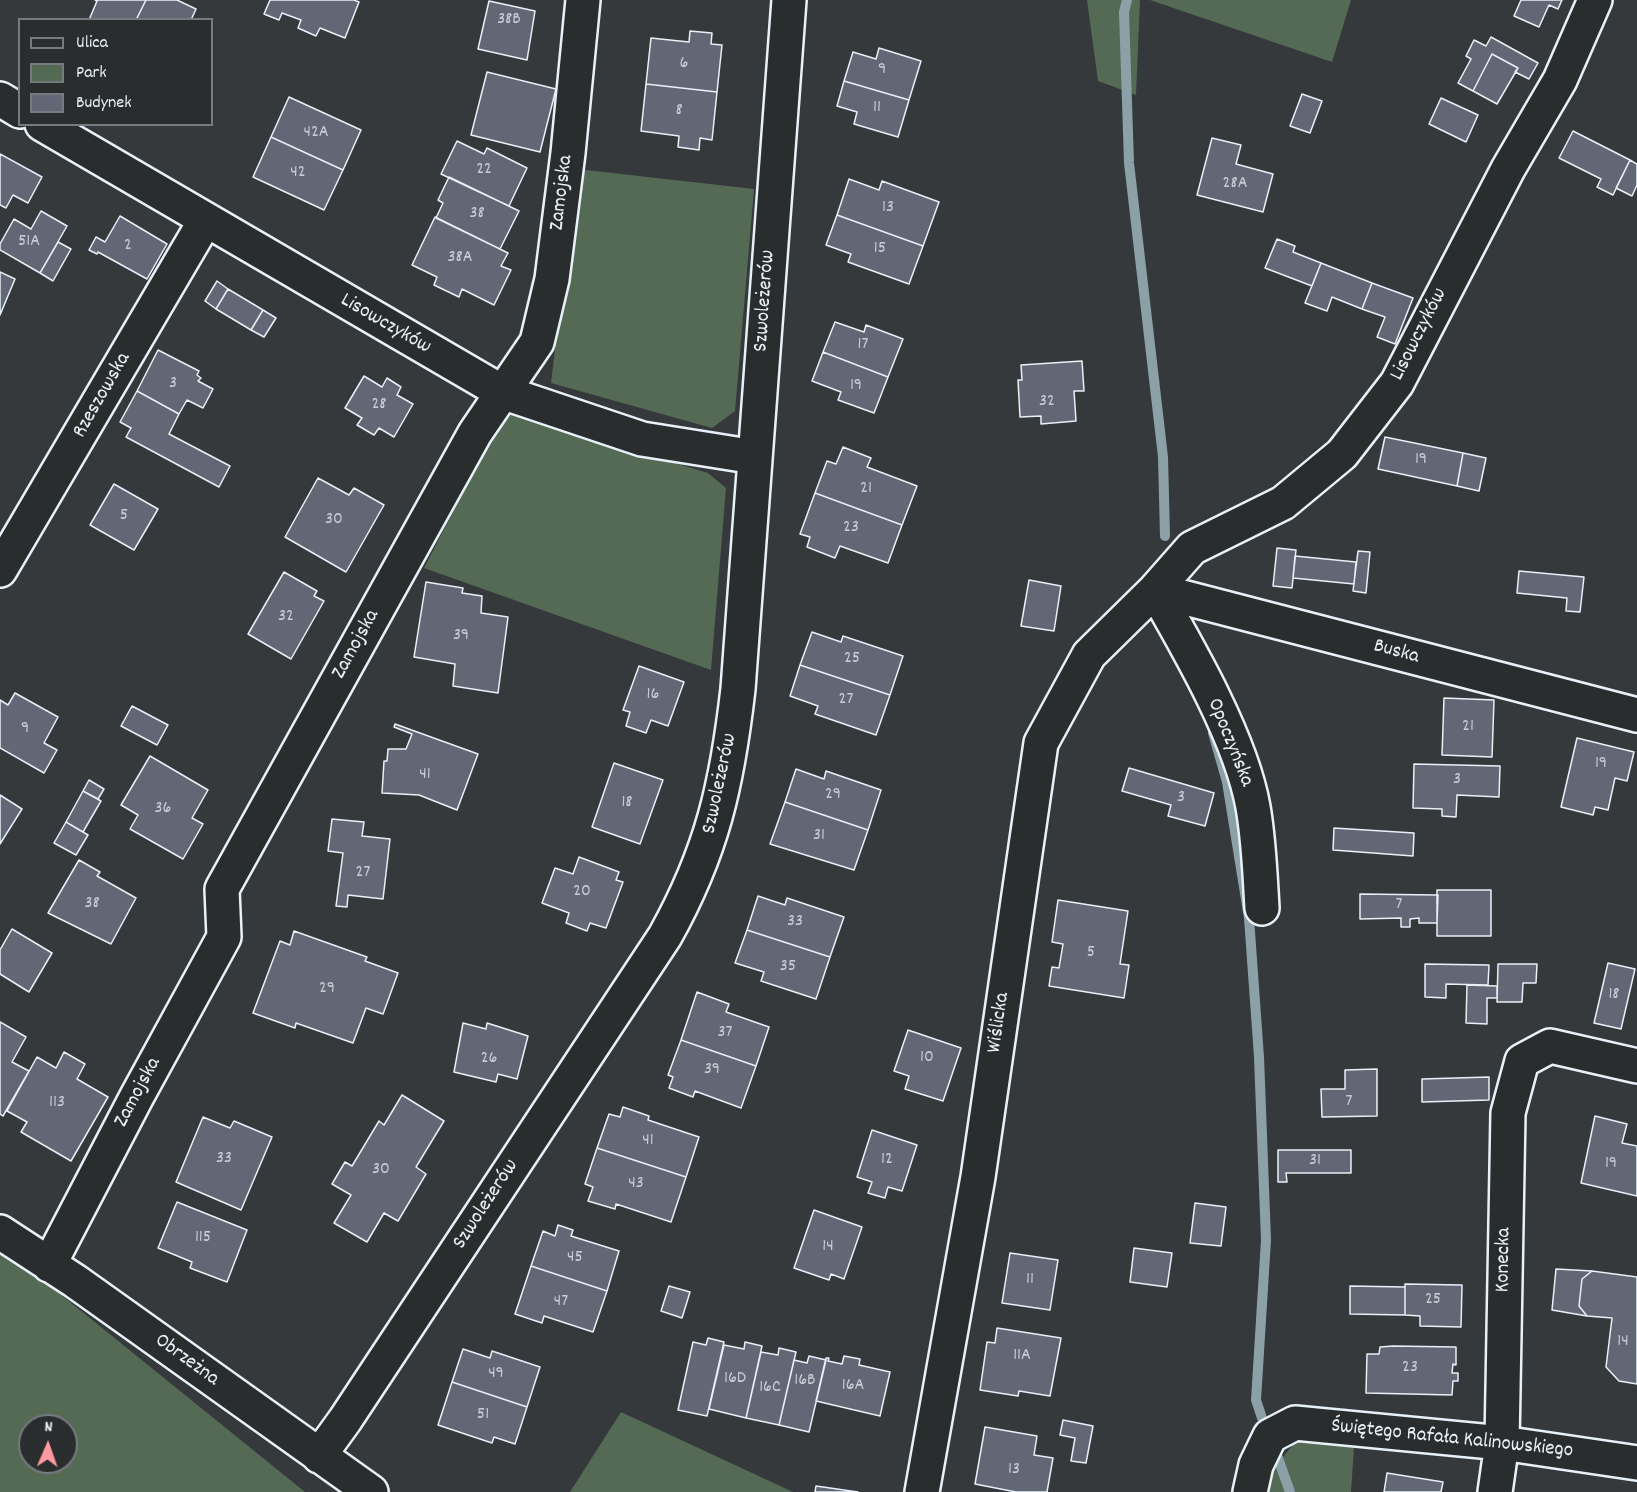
<!DOCTYPE html>
<html>
<head>
<meta charset="utf-8">
<style>
  body { margin:0 }
  #map { position:relative; width:1637px; height:1492px; overflow:hidden; background:#35393c; font-family:Dekko,sans-serif }
  canvas { display:block }
  .legend { position:absolute; left:18px; top:18px; width:195px; height:108px; box-sizing:border-box; background:#2a2d2e; border:2px solid #767b7f; margin:0; padding:8px 10px; list-style:none; font-size:18px; color:#e8f1f8 }
  .legend li { display:flex; align-items:center; gap:12px; height:30px }
  .legend b { width:30px; border:2px solid #767b7f }
  .north { position:absolute; left:18px; top:1414px; width:60px; height:60px; box-sizing:border-box; background:#2a2d2e; border:2px solid #767b7f; border-radius:50%; rotate:2deg; font-size:16px; font-weight:700; line-height:24px; text-align:center; color:#e8f1f8 }
  .north::after { content:''; display:block; margin:auto; width:21px; height:27px; background:#ff9aa2; clip-path:polygon(50% 0,100% 100%,50% 72%,0 100%) }
</style>
</head>
<body>
<div id="map">
<canvas width="1637" height="1492"></canvas>
<ul class="legend">
<li><b style="height:8px;background:#2a2d2e"></b>Ulica</li>
<li><b style="height:16px;background:#546a55"></b>Park</li>
<li><b style="height:16px;background:#636775"></b>Budynek</li>
</ul>
<div class="north">N</div>
</div>
<script>
const ctx = document.querySelector('canvas').getContext('2d');
ctx.lineJoin = 'round';
function fill(path, color) {
  ctx.fillStyle = color;
  ctx.fill(path, 'evenodd');
}
function stroke(path, color, width, dash) {
  ctx.strokeStyle = color;
  ctx.lineWidth = width;
  ctx.lineCap = dash ? 'butt' : 'round';
  ctx.setLineDash(dash || []);
  ctx.stroke(path);
}
function write(font, color, halo, rows, align = 'center') {
  ctx.font = font + ' Dekko,sans-serif';
  ctx.lineWidth = 6;
  ctx.setLineDash([]);
  ctx.textBaseline = 'middle';
  ctx.strokeStyle = halo;
  ctx.fillStyle = color;
  for (const [text, x, y, turn = 0] of rows) {
    ctx.save();
    ctx.translate(x, y);
    ctx.rotate((+turn || 0) * Math.PI / 180);
    ctx.textAlign = isNaN(turn) ? turn : align;
    if (halo) ctx.strokeText(text, 0, 0);
    ctx.fillText(text, 0, 0);
    ctx.restore();
  }
}
fill(new Path2D(`
  M1087,0H1140L1136,95L1098,81Z
  M1150,0H1351L1332,62Z
  M577,169L754,189L735,411L712,428L551,383Z
  M512,414L708,473L726,488L711,670L424,568L494,432Z
  M0,1246L2,1247L305,1492H0ZM30,1426H66V1462H30Z
  M621,1412L793,1492H570Z
  M1296,1441L1354,1447L1351,1492H1262L1264,1480Z`), '#546a55');
stroke(new Path2D(`
  M1127,0L1124,12L1129,163L1163,457L1165,536
  M1213,733L1227,782L1249,918L1259,1057L1266,1240L1256,1400L1262,1418
  M1274,1447L1290,1492`), '#8ba1a7', 10);
const building = new Path2D(`
  M95,0H146L136,20H89L97,1Z
  M146,0H177L196,9L191,20H136Z
  M270,0H354L359,2L345,38L320,28L316,36L298,28L301,20L282,13L279,20L264,14Z
  M1521,0H1562L1558,9L1549,5L1539,27L1514,16Z
  M489,1L535,11L527,60L478,49Z
  M690,31L712,33L711,44L722,45L717,92L646,84L651,38L689,42Z
  M1491,37L1538,63L1529,79L1515,72L1518,68L1492,54L1473,91L1458,83L1471,59L1466,56L1474,40L1486,46Z
  M879,48L921,61L909,100L844,81L853,52L876,59Z
  M1492,54L1518,68L1497,104L1473,91Z
  M487,72L556,89L540,152L471,135Z
  M844,81L909,100L898,137L854,124L857,112L837,106Z
  M646,84L717,92L712,140L700,138L699,150L678,147L679,136L641,131Z
  M1302,94L1322,101L1310,133L1290,126Z
  M289,97L361,130L343,170L271,137Z
  M1441,98L1478,115L1466,142L1429,124Z
  M1573,131L1630,160L1613,195L1597,187L1601,179L1559,158Z
  M271,137L343,170L324,210L253,177Z
  M1212,138L1241,145L1236,164L1273,174L1263,212L1197,195Z
  M457,141L484,154L487,148L527,168L509,206L441,174Z
  M0,154L42,177L28,203L13,195L6,208L0,205Z
  M1630,160L1637,164V185L1632,196L1616,188Z
  M449,177L519,211L500,249L436,218L443,203L438,200Z
  M849,179L879,190L882,181L939,202L923,246L837,215Z
  M41,211L67,226L40,273L0,250V244L14,219L31,229Z
  M837,215L923,246L909,284L848,262L851,254L826,245Z
  M120,216L167,244L147,279L98,252L97,254L89,250L96,237L105,242Z
  M435,217L508,253L501,266L511,270L494,305L462,289L459,297L434,285L437,277L412,265Z
  M1277,239L1295,246L1293,252L1321,263L1312,286L1265,268Z
  M58,242L71,249L53,281L40,273Z
  M1321,263L1372,283L1362,309L1332,297L1327,311L1305,303Z
  M0,272L15,279L0,315Z
  M217,281L228,289L216,309L205,301Z
  M1372,283L1413,298L1395,344L1377,337L1385,317L1362,309Z
  M228,289L263,310L251,330L216,309Z
  M263,310L276,318L264,337L251,330Z
  M835,322L864,332L866,325L903,339L888,377L823,352Z
  M158,350L199,371L197,375L201,378L198,381L213,389L203,408L187,400L179,414L137,391Z
  M823,352L888,377L874,413L838,400L841,392L812,381Z
  M1082,361L1084,391H1074L1076,421L1041,424V416L1020,417L1018,380H1022L1021,365Z
  M364,376L382,387L387,378L401,387L397,395L413,404L394,437L379,428L374,435L357,425L362,418L345,408Z
  M137,391L179,414L169,434L230,466L219,487L126,437L131,428L120,422Z
  M1385,437L1463,453L1457,486L1378,469Z
  M843,447L871,458L867,467L917,486L902,525L815,493L827,461L836,464Z
  M1463,453L1486,458L1479,491L1457,486Z
  M318,478L349,495L354,488L384,505L346,572L285,537Z
  M114,484L158,509L134,550L90,525Z
  M815,493L902,525L888,563L840,546L835,558L807,547L810,537L800,534Z
  M1277,548L1296,550L1292,588L1273,586Z
  M1358,551L1370,552L1366,593L1353,591Z
  M1295,556L1356,562L1354,584L1293,578Z
  M1519,571L1584,577L1580,612L1566,611L1567,598L1517,593Z
  M284,572L317,591L314,596L324,601L291,659L248,634Z
  M1029,580L1061,586L1054,631L1021,626Z
  M426,582L463,588L462,593L482,596L481,613L508,617L498,693L453,686L455,664L414,657Z
  M812,632L841,642L843,636L903,656L890,695L800,665Z
  M800,665L890,695L876,735L815,714L818,706L790,696Z
  M639,666L684,682L668,726L651,720L646,733L626,726L630,712L623,710Z
  M15,693L58,717L44,743L57,750L44,773L0,748V700L8,705Z
  M1444,698L1494,700L1492,757L1442,755Z
  M132,706L168,725L157,745L121,726Z
  M395,724L478,754L457,810L419,795L382,793L384,761H387L388,749H406L412,734L394,727Z
  M1577,738L1634,752L1627,781L1615,778L1608,810L1595,807L1593,815L1561,807Z
  M150,756L208,790L192,818L203,824L183,859L130,829L138,815L121,805Z
  M614,763L663,780L640,844L592,827Z
  M1414,764L1500,766L1499,797L1457,795L1456,817L1442,816V809L1413,808Z
  M1129,768L1214,793L1205,826L1168,816L1171,805L1122,791Z
  M796,769L824,779L826,771L881,790L868,830L785,802Z
  M89,780L104,789L98,799L83,791Z
  M83,791L101,801L83,832L66,822Z
  M0,795L22,809L0,844Z
  M785,802L868,830L854,870L770,844Z
  M332,819L364,822L362,836L390,839L383,899L348,895L347,907L336,906L343,853L328,851Z
  M66,822L88,835L76,855L54,843Z
  M1334,828L1414,833L1413,856L1333,850Z
  M579,857L619,872L616,880L623,882L606,928L590,923L587,931L566,923L569,913L542,903L555,868L573,874Z
  M79,860L100,872L97,876L136,898L111,944L48,913Z
  M1437,890H1491V936H1437Z
  M1360,894L1438,895L1437,923H1419V918L1410,919V927H1401V918L1360,919Z
  M758,896L785,905L787,898L844,917L830,957L747,930Z
  M1058,900L1128,911L1120,964L1129,965L1124,998L1049,986L1052,967L1059,968L1063,944L1052,942Z
  M12,929L52,953L29,992L0,974V950Z
  M747,930L830,957L816,999L761,981L764,972L735,963Z
  M294,931L367,957L365,961L398,973L383,1014L366,1008L353,1043L296,1023L295,1028L253,1013L280,941L290,945Z
  M1608,963L1635,969L1621,1029L1594,1023Z
  M1425,964L1489,965L1488,985L1446,984V998L1425,997Z
  M1498,964H1537L1536,983H1523L1522,1002H1497Z
  M1467,985L1497,986V998H1487V1024L1466,1023Z
  M697,992L729,1004L726,1012L769,1027L756,1066L681,1040Z
  M0,1022L26,1037L12,1062L29,1071L3,1116L0,1114Z
  M463,1023L486,1029L487,1023L528,1036L517,1079L498,1074L496,1082L454,1072Z
  M908,1030L961,1048L943,1101L905,1089L909,1076L894,1071Z
  M681,1040L756,1066L741,1108L695,1091L693,1097L669,1088L673,1077L668,1075Z
  M64,1052L85,1064L77,1079L108,1097L71,1161L21,1132L27,1122L7,1111L37,1057L56,1068Z
  M1377,1069V1116L1322,1117L1321,1089H1345V1070Z
  M1489,1077V1100L1422,1102V1079Z
  M402,1095L444,1121L416,1167L426,1174L398,1221L384,1213L367,1242L334,1223L351,1195L332,1184L345,1162L352,1166L379,1121L384,1125Z
  M623,1107L649,1116L648,1120L699,1137L686,1177L597,1148L609,1114L620,1117Z
  M1595,1116L1627,1124L1622,1143L1637,1146V1196L1581,1183Z
  M203,1117L230,1128L234,1121L272,1137L241,1210L176,1182Z
  M872,1130L917,1145L902,1191L888,1187L885,1198L868,1193L872,1182L857,1177Z
  M597,1148L686,1177L671,1222L616,1204L615,1209L588,1201L593,1187L585,1184Z
  M1278,1150H1351V1173H1286L1287,1182H1278Z
  M177,1202L247,1230L227,1282L190,1268L192,1262L158,1248Z
  M1195,1203L1226,1207L1221,1246L1190,1243Z
  M814,1210L862,1227L844,1279L831,1274L829,1280L794,1268Z
  M558,1225L573,1230L571,1236L619,1251L607,1291L531,1266L543,1231L555,1236Z
  M1134,1248L1172,1253L1167,1287L1130,1282Z
  M1010,1253L1058,1260L1050,1310L1002,1303Z
  M531,1266L607,1291L593,1332L544,1316L542,1323L515,1314Z
  M1556,1269L1592,1271L1582,1279L1579,1306L1587,1316L1552,1310Z
  M1592,1271L1637,1277V1384L1619,1381L1606,1367L1612,1318L1587,1316L1579,1306L1582,1279Z
  M1405,1284L1462,1285L1461,1327L1420,1326V1316L1405,1315Z
  M669,1286L690,1292L682,1318L661,1311Z
  M1350,1286L1405,1287V1315L1350,1314Z
  M997,1328L1061,1338L1050,1396L1019,1391L1018,1396L980,1390L987,1342L995,1343Z
  M708,1338L724,1342L707,1416L678,1410L693,1342L706,1345Z
  M745,1342L762,1346L746,1418L709,1409L724,1345L744,1349Z
  M1393,1346L1456,1347V1365L1453,1364L1452,1373H1458V1381H1453L1452,1395L1366,1393L1367,1354H1379L1380,1347Z
  M779,1348L796,1352L779,1425L746,1418L761,1352L778,1355Z
  M463,1349L490,1358L492,1351L540,1367L527,1407L452,1382Z
  M809,1356L826,1360L809,1432L779,1425L794,1360L807,1363Z
  M844,1356L860,1359L859,1365L890,1372L880,1416L816,1401L826,1358H829L828,1361L842,1364Z
  M452,1382L527,1407L515,1444L494,1437L492,1443L438,1425Z
  M1063,1420L1093,1426L1086,1463L1071,1461L1075,1438L1060,1435Z
  M985,1427L1037,1436L1034,1455L1053,1458L1047,1492H1016L975,1484Z
  M1387,1473L1443,1482L1441,1492H1384Z
  M816,1486L858,1492H815Z`);
fill(building, '#636775');
stroke(building, '#e8f1f8', 1.5);
const minor = new Path2D(`
  M0,99L20,111
  M42,124L502,392L642,439L755,457
  M0,570L205,221
  M1155,590L1637,715
  M1155,590C1190,651 1241,739 1253,807C1259,841 1260,875 1262,908
  M0,1232L75,1281L371,1492
  M49,1265L136,1098L224,937L222,889L475,433L537,342L552,279L568,153L583,0
  M319,1456L345,1420L665,936C712,852 727,785 738,689L789,0
  M922,1492L978,1177L1041,743L1089,655L1155,590L1192,548L1283,503L1342,454L1397,383L1508,169L1560,80L1595,0
  M1250,1492L1256,1465L1270,1436L1295,1423L1502,1443L1637,1463
  M1495,1492L1502,1443L1508,1113L1522,1061L1550,1046L1637,1066`);
stroke(minor, '#e8f1f8', 38);
stroke(minor, '#2a2d2e', 33);
write('18px', '#c7ced7', null, [
  ["38B",509,21],
  ["6",684,65],
  ["9",882,71],
  ["11",877,109],
  ["8",679,112],
  ["42A",316,134],
  ["22",484,171],
  ["42",298,174],
  ["28A",1235,185],
  ["13",888,209],
  ["38",477,215],
  ["51A",29,243],
  ["2",128,247],
  ["15",880,250],
  ["38A",460,259],
  ["17",863,346],
  ["3",173,385],
  ["19",856,387],
  ["32",1047,403],
  ["28",379,406],
  ["19",1421,461],
  ["21",866,490],
  ["5",124,517],
  ["30",334,521],
  ["23",851,529],
  ["32",286,618],
  ["39",461,637],
  ["25",852,660],
  ["16",653,696],
  ["27",846,701],
  ["21",1468,728],
  ["9",25,730],
  ["19",1601,765],
  ["41",425,776],
  ["3",1457,781],
  ["29",833,796],
  ["3",1181,799],
  ["18",627,804],
  ["36",163,810],
  ["31",819,837],
  ["27",363,874],
  ["20",582,893],
  ["38",92,905],
  ["7",1399,906],
  ["33",795,923],
  ["5",1091,954],
  ["35",788,968],
  ["29",327,990],
  ["18",1614,996],
  ["37",725,1034],
  ["10",927,1059],
  ["26",489,1060],
  ["39",712,1071],
  ["7",1349,1103],
  ["113",57,1104],
  ["41",648,1142],
  ["33",224,1160],
  ["12",887,1161],
  ["31",1315,1162],
  ["19",1611,1165],
  ["30",381,1171],
  ["43",636,1185],
  ["115",203,1239],
  ["14",828,1248],
  ["45",575,1259],
  ["11",1030,1281],
  ["25",1433,1301],
  ["47",561,1303],
  ["14",1623,1343],
  ["11A",1022,1357],
  ["23",1410,1369],
  ["49",496,1375],
  ["16D",735,1380],
  ["16B",805,1382],
  ["16A",853,1387],
  ["16C",770,1389],
  ["51",483,1416],
  ["13",1014,1471]
]);
write('21px', '#e8f1f8', '#2a2d2e', [
  ["Zamojska",563,193,-83],
  ["Szwoleżerów",766,301,-86],
  ["Lisowczyków",385,325,30],
  ["Lisowczyków",1420,335,-63],
  ["Rzeszowska",103,396,-60],
  ["Zamojska",357,645,-61],
  ["Buska",1396,653,15],
  ["Opoczyńska",1229,743,68],
  ["Szwoleżerów",721,784,-78],
  ["Wiślicka",1000,1023,-82],
  ["Zamojska",139,1093,-62],
  ["Szwoleżerów",487,1205,-57],
  ["Konecka",1505,1260,-89],
  ["Obrzeżna",186,1361,36],
  ["Świętego Rafała Kalinowskiego",1452,1440,6]
]);
</script>
</body>
</html>
